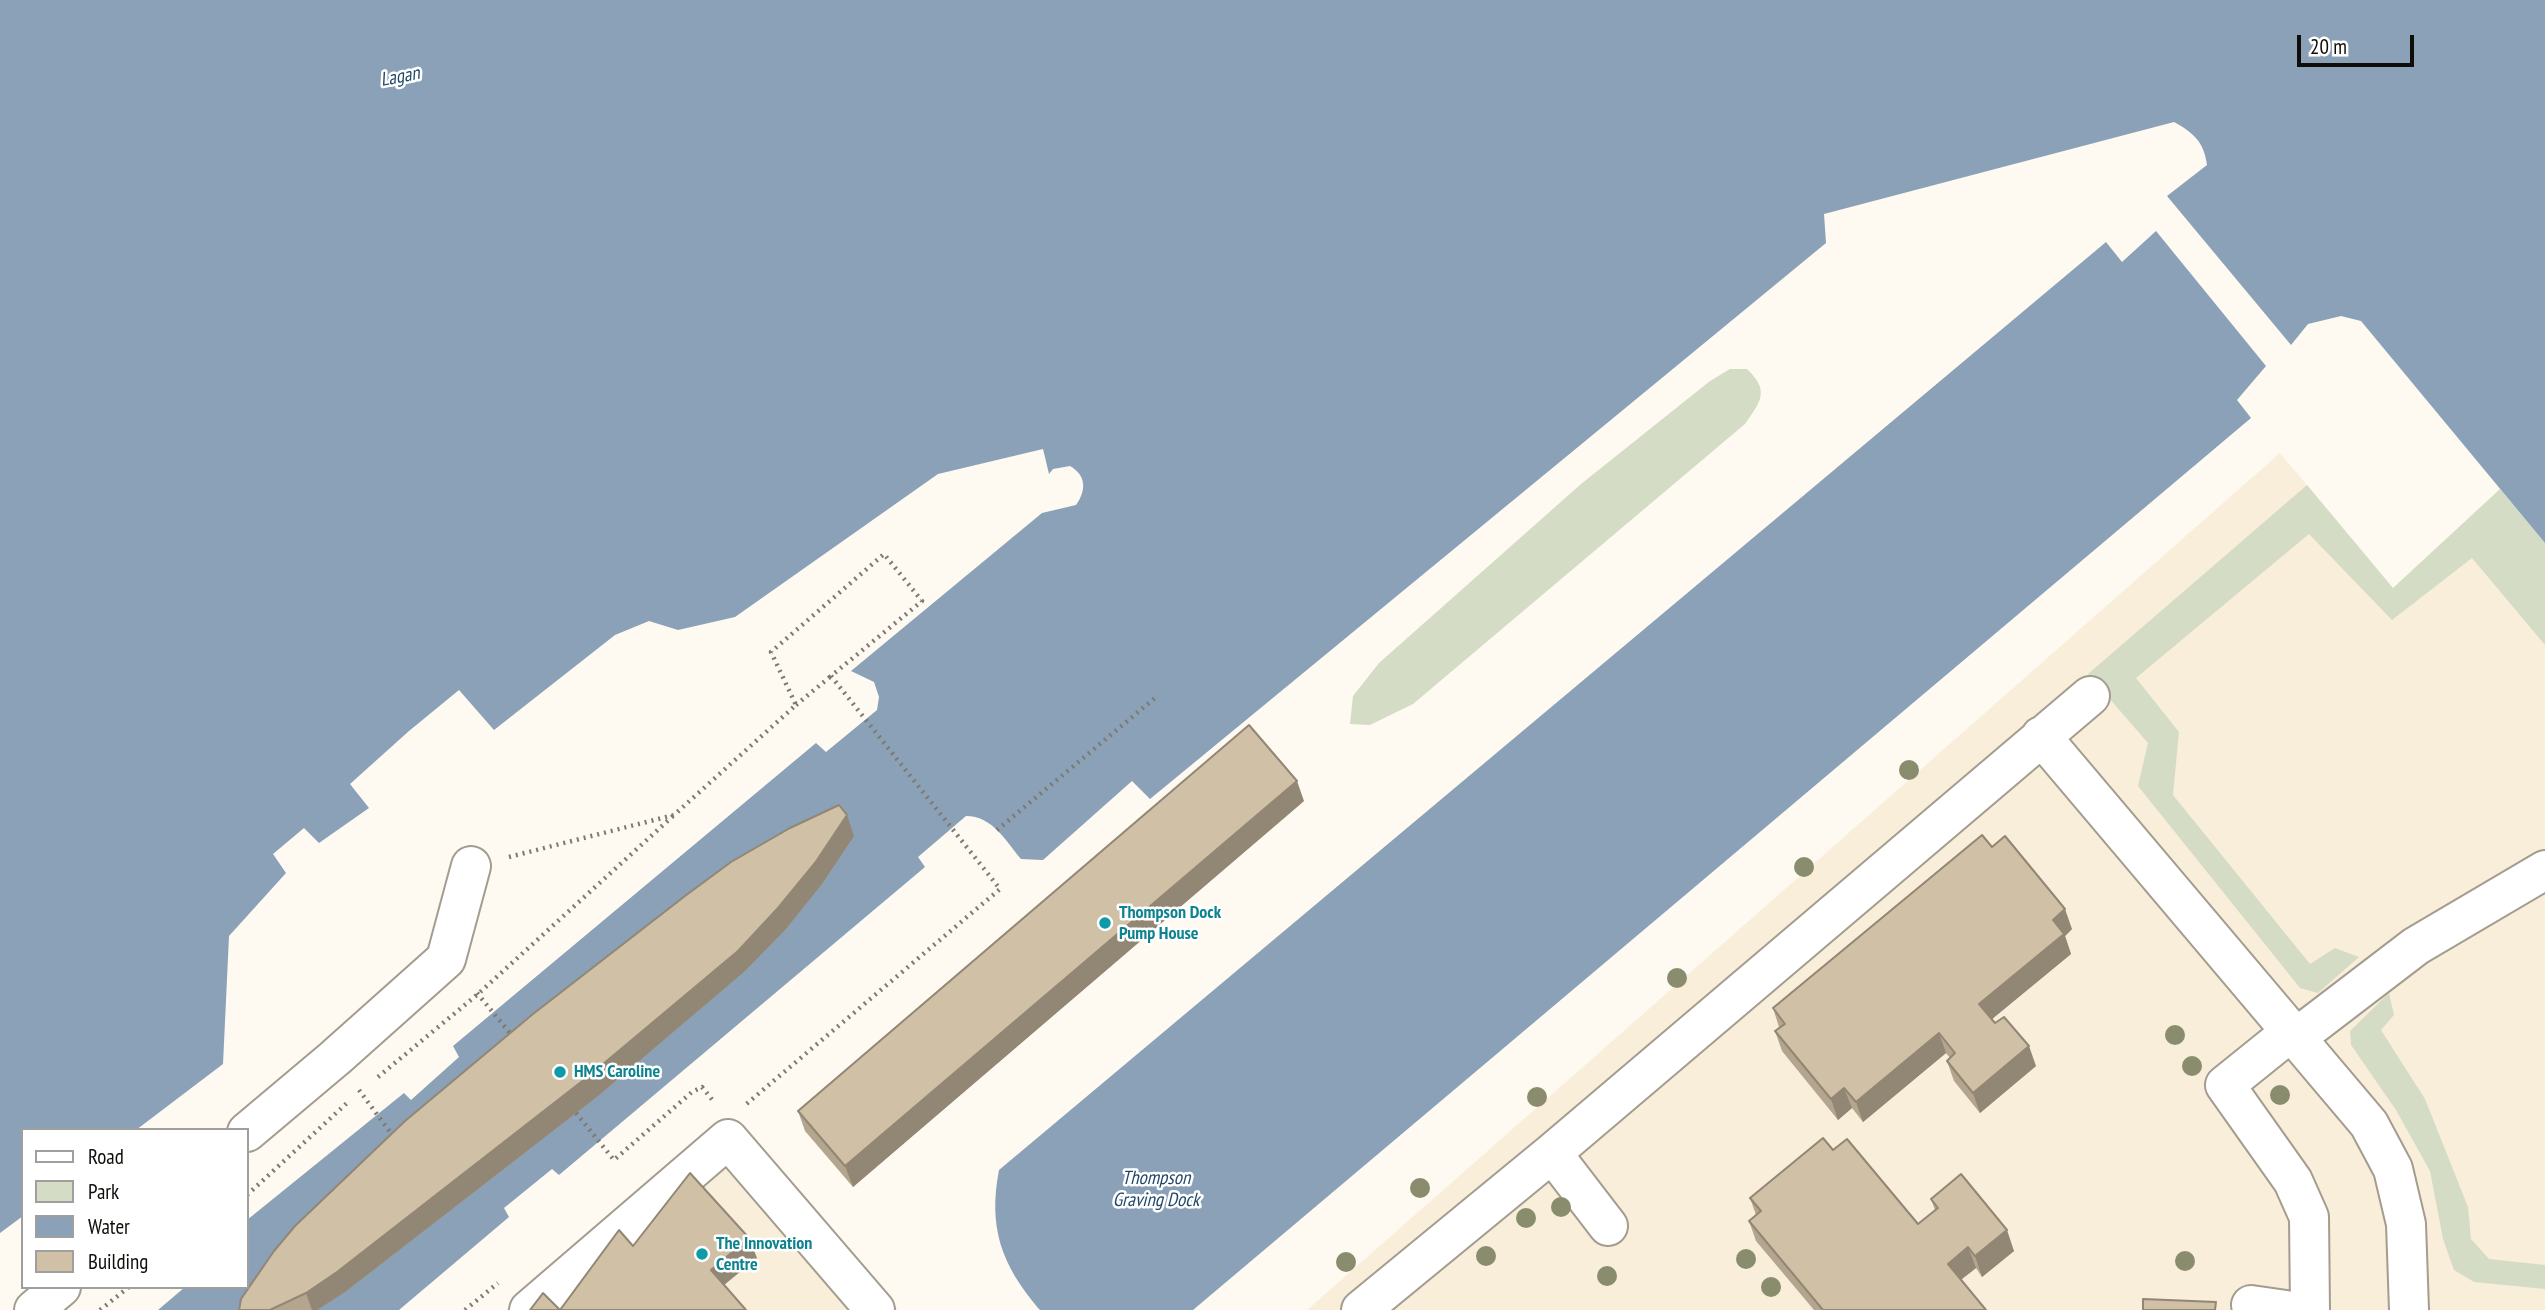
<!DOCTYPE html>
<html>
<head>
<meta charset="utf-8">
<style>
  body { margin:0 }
  #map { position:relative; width:2545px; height:1310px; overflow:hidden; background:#fef9f1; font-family:"PT Sans Narrow",sans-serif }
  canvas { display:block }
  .legend { position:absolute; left:21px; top:1128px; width:228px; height:161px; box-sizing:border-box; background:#fff; border:2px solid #9f9f9d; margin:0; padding:9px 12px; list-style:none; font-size:21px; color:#100e09 }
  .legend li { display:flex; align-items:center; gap:14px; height:35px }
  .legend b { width:35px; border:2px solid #9f9f9d }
  .scale { position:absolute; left:2297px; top:35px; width:117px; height:32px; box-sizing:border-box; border:4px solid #100e09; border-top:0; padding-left:9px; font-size:21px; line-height:24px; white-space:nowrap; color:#100e09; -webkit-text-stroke:5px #fff; paint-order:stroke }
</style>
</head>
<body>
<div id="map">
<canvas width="2545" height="1310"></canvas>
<ul class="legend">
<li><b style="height:9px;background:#fff"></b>Road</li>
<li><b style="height:19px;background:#d5dcc6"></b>Park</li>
<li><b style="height:19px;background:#8aa1b7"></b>Water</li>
<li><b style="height:19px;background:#d0c0a5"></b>Building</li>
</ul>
<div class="scale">20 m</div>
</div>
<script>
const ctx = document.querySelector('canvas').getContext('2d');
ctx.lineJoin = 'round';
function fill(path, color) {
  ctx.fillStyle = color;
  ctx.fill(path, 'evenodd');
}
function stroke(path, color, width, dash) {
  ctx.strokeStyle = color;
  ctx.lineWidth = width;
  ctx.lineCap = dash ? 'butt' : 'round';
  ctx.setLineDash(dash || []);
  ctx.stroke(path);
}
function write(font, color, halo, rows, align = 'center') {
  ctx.font = font + ' "PT Sans Narrow",sans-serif';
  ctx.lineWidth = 5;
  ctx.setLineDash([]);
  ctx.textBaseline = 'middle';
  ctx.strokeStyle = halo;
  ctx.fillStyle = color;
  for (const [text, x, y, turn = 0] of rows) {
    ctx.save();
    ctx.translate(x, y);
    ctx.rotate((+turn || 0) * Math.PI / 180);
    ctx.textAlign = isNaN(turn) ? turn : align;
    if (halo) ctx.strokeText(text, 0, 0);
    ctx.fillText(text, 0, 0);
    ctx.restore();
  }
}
fill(new Path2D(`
  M2280,453L2393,588L2490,500L2545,566V1310H1307Z
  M727,1120L754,1139L898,1310H506Z`), '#f9eed9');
fill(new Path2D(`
  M1730,369H1747C1770,391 1761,401 1745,424L1413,704L1370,725L1350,724L1353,696L1379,663L1581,484L1710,381Z
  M2307,485L2393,588L2500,489L2545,543V645L2472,558L2392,620L2309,534L2136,678L2179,732L2173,795L2310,964L2335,948L2359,957L2318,993L2300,988L2138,786L2148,743L2088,674Z
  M2389,993L2394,1015L2381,1030L2425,1099L2468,1207L2471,1239L2489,1259L2545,1265V1289L2474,1282L2454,1270L2443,1239L2430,1171L2396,1110L2351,1045L2350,1031Z`), '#d5dcc6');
fill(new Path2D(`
  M0,0H2545V543L2361,321L2341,316L2308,324L2291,345L2167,196L2207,165C2204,142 2194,133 2174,122L1824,214L1826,243L1150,799L1132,781L1043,860L1021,859C1005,840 992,816 966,816L918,857L925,867L559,1175L552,1169L504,1208L509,1217L399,1310H158L185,1287H247V1220L404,1093L411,1100L459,1057L453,1046L816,743L826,752L877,710L879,697L874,682L851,671L1042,513L1076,505C1087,490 1086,475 1070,466L1053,469L1049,474L1043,449L938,474L735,617L678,630L649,621L615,635L494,730L459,690L409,731L350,784L369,808L319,843L304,828L273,854L286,873L229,936L223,1064L136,1130H23V1216L0,1233Z
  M2156,231L2266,366L2237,400L2251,418L1193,1310H1040L1038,1308C1001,1264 988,1227 999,1170L2106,242L2122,262Z`), '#8aa1b7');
const minor = new Path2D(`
  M2041,736L2369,1124L2393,1169L2406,1224L2409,1310
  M2292,1031L2225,1085L2293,1181L2309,1217L2310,1310
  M2297,1037L2416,946L2545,870
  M247,1132L335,1058L446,959L471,866
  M1552,1153L1608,1226
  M2251,1305L2286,1310
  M34,1310L61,1287
  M529,1310L728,1139L875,1310
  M1361,1310L1552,1153L2090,696`);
stroke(minor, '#a39c8f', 42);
stroke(new Path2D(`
  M796,705L831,676
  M997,830L1155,698
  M509,857L674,815L796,705L771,652L884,554L922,601L831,676L1000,889L744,1106
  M477,993L514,1038
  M378,1077L478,994L673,816
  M359,1090L393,1136
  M576,1113L614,1160L692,1092L702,1087L714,1102
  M247,1195L347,1103
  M100,1310L129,1287
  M465,1310L498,1283`), '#7d7a73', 4.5, [2, 5]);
stroke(minor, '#fff', 38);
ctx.fillStyle = '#898d6e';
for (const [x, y] of [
  [1909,770],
  [1804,867],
  [1677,978],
  [2175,1035],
  [2192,1066],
  [2280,1095],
  [1537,1097],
  [1420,1188],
  [1561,1207],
  [1526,1218],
  [1486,1256],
  [1746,1259],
  [2185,1261],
  [1346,1262],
  [1607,1276],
  [1771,1287]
]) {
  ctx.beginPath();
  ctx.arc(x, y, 10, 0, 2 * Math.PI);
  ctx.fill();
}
fill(new Path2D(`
  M1304,801L853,1187L805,1131L798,1111Z
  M854,836L822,884L786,929L745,971L598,1096L345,1292L317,1310H239Z
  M2072,929L2065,936L2071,954L1992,1019L2036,1066L1980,1113L1954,1081L1947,1061L1950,1058L1946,1053L1863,1122L1852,1108L1838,1120L1782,1051L1775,1031L1779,1027L1773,1008Z
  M1833,1150L1918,1224L1935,1210L1931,1199L2014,1251L1982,1277L1976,1268L1961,1280L1986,1310H1814L1756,1241L1749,1221L1756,1215L1750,1198Z`), '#b3a58e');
fill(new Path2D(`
  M1297,781L1304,801L853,1187L845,1166Z
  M847,815L854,836L822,884L786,929L745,971L598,1096L345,1292L317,1310H312L306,1293Z
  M2065,909L2072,929L2065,936L2071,954L1986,1024L1979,1004L2053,920Z
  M1939,1033L1946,1053L1863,1122L1856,1102Z
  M2029,1046L2036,1066L1980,1113L1973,1093Z
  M1844,1088L1852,1108L1838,1120L1831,1099Z
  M2007,1230L2014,1251L1982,1277L1975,1256Z
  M749,1238L757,1258L718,1290L711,1270Z
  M1968,1247L1976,1268L1955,1284L1948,1264Z`), '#928674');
const building = new Path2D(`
  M1249,725L1297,781L845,1166L798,1111Z
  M839,805L847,815L815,863L778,908L738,951L590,1075L337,1272L306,1293L270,1310H239L241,1299L274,1251L295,1226L405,1121L533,1014L685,896L731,862L790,828Z
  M1982,835L1992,847L2005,836L2065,909L2053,920L2064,934L1979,1004L1995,1023L2004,1017L2029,1046L1973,1093L1947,1061L1955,1053L1939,1033L1856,1102L1844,1088L1831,1099L1775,1031L1785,1024L1773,1008Z
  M1823,1138L1833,1150L1847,1139L1918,1224L1938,1208L1931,1199L1961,1174L2007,1230L1975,1256L1968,1247L1948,1264L1986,1310H1823L1749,1221L1761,1211L1750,1198Z
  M690,1173L749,1238L711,1270L746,1310H530L543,1293L560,1310L619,1230L633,1246Z
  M2143,1299L2216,1302L2215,1310H2143Z`);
fill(building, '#d0c0a5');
stroke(building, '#928674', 2);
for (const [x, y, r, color] of [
  [1105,923,7,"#0f9aa8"],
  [560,1072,7,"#0f9aa8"],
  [702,1254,7,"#0f9aa8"]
]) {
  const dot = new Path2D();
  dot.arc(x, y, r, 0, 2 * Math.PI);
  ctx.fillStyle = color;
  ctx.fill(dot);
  stroke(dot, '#fff', 2.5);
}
write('bold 18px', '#0d838f', '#fff', [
  ["Thompson Dock",1119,913],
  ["Pump House",1119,934],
  ["HMS Caroline",574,1072],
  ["The Innovation",716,1244],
  ["Centre",716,1265]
], 'left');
write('italic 19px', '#224869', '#fff', [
  ["Lagan",400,77,-11],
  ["Thompson",1156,1179],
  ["Graving Dock",1156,1201]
]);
</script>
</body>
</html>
